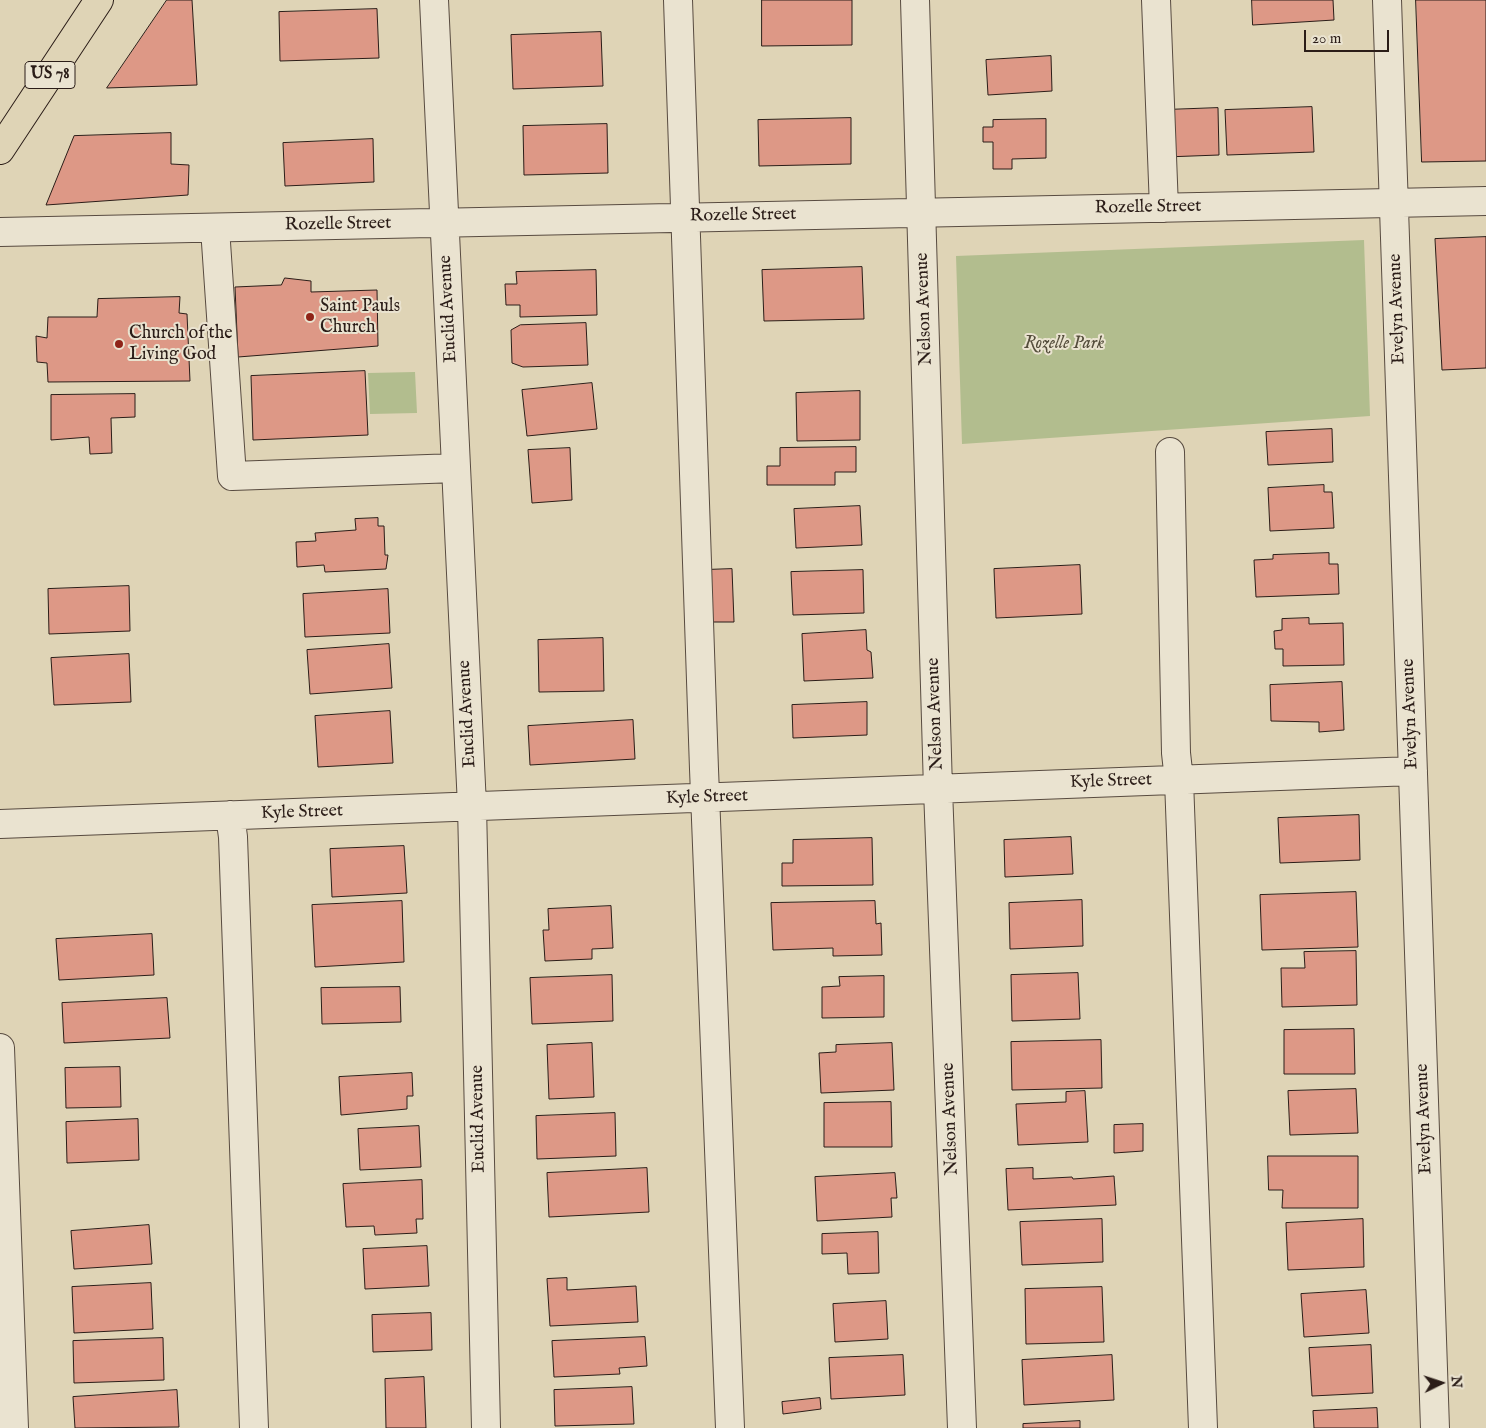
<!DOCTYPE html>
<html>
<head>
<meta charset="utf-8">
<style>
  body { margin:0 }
  #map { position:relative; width:1486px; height:1428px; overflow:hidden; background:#dfd4b6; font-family:"IM FELL English",serif }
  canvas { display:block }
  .north { position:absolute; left:1416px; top:1358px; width:50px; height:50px; -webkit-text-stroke:4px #eae3d0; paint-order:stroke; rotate:86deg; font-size:14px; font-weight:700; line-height:20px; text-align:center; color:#2b1d18 }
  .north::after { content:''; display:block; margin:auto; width:18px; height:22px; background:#2b1d18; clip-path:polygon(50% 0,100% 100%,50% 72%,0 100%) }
  .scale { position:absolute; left:1304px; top:30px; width:85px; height:22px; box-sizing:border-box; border:2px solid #2b1d18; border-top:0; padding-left:6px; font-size:15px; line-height:18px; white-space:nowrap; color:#2b1d18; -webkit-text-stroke:4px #eae3d0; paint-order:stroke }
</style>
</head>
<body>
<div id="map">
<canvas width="1486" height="1428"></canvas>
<div class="north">N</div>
<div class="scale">20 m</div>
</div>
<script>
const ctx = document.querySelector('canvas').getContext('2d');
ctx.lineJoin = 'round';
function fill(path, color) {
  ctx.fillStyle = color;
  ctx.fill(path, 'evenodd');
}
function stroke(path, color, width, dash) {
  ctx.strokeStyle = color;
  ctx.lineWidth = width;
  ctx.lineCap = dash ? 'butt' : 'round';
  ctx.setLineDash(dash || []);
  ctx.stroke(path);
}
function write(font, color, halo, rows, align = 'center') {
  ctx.font = font + ' "IM FELL English",serif';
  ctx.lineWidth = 4;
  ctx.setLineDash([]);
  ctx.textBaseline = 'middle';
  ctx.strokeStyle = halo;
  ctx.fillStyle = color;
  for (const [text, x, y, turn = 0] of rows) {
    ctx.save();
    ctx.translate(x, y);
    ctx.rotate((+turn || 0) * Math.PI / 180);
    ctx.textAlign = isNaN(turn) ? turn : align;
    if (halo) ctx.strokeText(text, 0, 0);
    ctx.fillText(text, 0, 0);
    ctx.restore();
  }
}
fill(new Path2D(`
  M1364,240L1370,416L962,444L956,256Z
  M415,372L417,413L370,414L368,373Z`), '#b2bd8e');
const building = new Path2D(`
  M167,0H192L197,85L107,88Z
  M762,0H852V45L762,46Z
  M1252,0H1333L1334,20L1253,25Z
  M1416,0H1486V161L1422,162Z
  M377,9L379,58L280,61L279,12Z
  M601,32L603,86L513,89L511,35Z
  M1051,56L1052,91L988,95L986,60Z
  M1312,107L1314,152L1227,155L1225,110Z
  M1218,108L1219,155L1165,157L1164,110Z
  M851,118V164L759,166L758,120Z
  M1046,119V158L1012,159V169H993V142H983V127H993V120Z
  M607,124L608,173L524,175L523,126Z
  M171,133V164L189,165L188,195L46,205L74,136Z
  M373,139L374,182L285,186L283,143Z
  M1486,237V368L1442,370L1435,239Z
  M862,267L864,319L764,321L762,270Z
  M596,270L597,315L520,317V305H506L505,284H517L516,272Z
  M285,278L311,281V292L377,290L378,346L238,357L235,287L281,285Z
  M180,297L179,313L187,314L190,381L48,382L47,363L37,362L36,336L47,338L48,317H97L98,299Z
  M586,323L588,365L523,367L512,363L511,330L520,325Z
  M365,371L368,435L253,440L251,376Z
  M592,383L597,429L527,436L522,390Z
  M860,391V440L797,441L796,393Z
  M135,394V417L111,418L112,453L90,454L89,437L51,440V395Z
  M1332,429L1333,462L1268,465L1266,432Z
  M856,447V472H835V485H767V466H780V448Z
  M570,448L572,500L532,503L528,450Z
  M1324,485V492H1332L1334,528L1270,531L1268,488Z
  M860,506L862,545L796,548L794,509Z
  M378,518V526H384L385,555H388L386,569L325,572L324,565L297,567L296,542L316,541L315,533L356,530L355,519Z
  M1329,553V564H1338L1339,594L1256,597L1254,560L1273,559V555Z
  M1080,565L1082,614L996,618L994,569Z
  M732,569L734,622H705L704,570Z
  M863,570L864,613L793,615L791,572Z
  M129,586L130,631L49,634L48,589Z
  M388,589L390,633L305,637L303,594Z
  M1309,618V624L1343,623L1344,665L1283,666V649H1275L1274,631L1282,630V619Z
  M866,630L867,650L871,652L873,678L804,681L802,634Z
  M603,638L604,691L539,692L538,640Z
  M389,644L392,688L310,694L307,650Z
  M129,654L131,702L54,705L51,658Z
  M1342,682L1344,730L1319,732V722L1271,721L1270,685Z
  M867,702V735L793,738L792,705Z
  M390,711L393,763L318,767L315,716Z
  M633,720L635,759L530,765L528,726Z
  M1359,815L1360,860L1280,863L1278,818Z
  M1071,837L1073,874L1005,877L1004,840Z
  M872,838L873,885L782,886V863H793V840Z
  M404,846L407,893L332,897L330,849Z
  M1356,892L1358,947L1262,950L1260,895Z
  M1082,900L1083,946L1010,949L1009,903Z
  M402,901L404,962L315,967L312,905Z
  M875,901L876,924L881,923L882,955L833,956V948L773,950L771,903Z
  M611,906L613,948L592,949V959L545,961L543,930H549L548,909Z
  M152,934L154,975L59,980L56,939Z
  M1356,951L1357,1005L1282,1007L1281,968H1305L1304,952Z
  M1078,973L1080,1019L1012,1021L1011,975Z
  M612,975L613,1021L532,1024L530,978Z
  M884,976V1017L822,1018V987L840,986L839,977Z
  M400,987L401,1022L322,1024L321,988Z
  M167,998L170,1038L64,1043L62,1003Z
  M1354,1029L1355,1074H1284V1030Z
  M1101,1040L1102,1088L1012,1090L1011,1042Z
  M592,1043L594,1097L549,1099L547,1045Z
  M892,1043L894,1090L821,1093L819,1053L836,1052V1045Z
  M120,1067L121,1107L66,1108L65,1068Z
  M412,1073L413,1096H407V1109L341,1115L339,1077Z
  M1356,1089L1358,1133L1290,1135L1288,1091Z
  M1085,1091L1088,1142L1018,1145L1016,1104L1066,1102V1092Z
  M891,1102L892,1147H824V1103Z
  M615,1113L616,1156L537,1159L536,1116Z
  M138,1119L139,1160L67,1163L66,1122Z
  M1143,1124V1151L1114,1153V1125Z
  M419,1126L421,1167L360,1170L358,1129Z
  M1268,1156H1358V1208H1282L1283,1190H1269Z
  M647,1168L649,1212L549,1217L547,1173Z
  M1033,1168V1179L1072,1177L1073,1179L1114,1176L1116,1205L1008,1210L1006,1169Z
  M895,1173L897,1198H891L892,1217L817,1221L815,1177Z
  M422,1180L423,1219H416L417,1233L375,1235L374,1226L346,1227L343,1184Z
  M1102,1219L1103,1262L1022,1265L1020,1222Z
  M1363,1219L1364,1267L1288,1270L1286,1223Z
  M149,1225L152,1264L74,1269L71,1231Z
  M878,1232L879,1273L848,1274L847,1253L822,1254V1234Z
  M427,1246L429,1286L365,1289L363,1249Z
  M567,1278V1290L636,1286L638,1322L550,1326L547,1279Z
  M151,1283L153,1329L74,1333L72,1287Z
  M1102,1287L1104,1342L1026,1344L1025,1289Z
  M1366,1290L1369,1333L1304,1337L1301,1294Z
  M886,1301L888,1339L835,1342L833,1304Z
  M431,1313L432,1350L373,1352L372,1315Z
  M645,1337L647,1366L619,1368L620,1374L554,1377L552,1341Z
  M163,1338L164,1380L74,1383L73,1341Z
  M1371,1345L1373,1393L1312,1396L1309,1348Z
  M903,1355L905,1395L831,1399L829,1358Z
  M1112,1355L1114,1400L1024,1405L1022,1360Z
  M424,1377L426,1428H386L385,1379Z
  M632,1387L634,1424L555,1426L554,1390Z
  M177,1390L179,1427L75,1428L73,1397Z
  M820,1398L821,1409L783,1414L782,1402Z
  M1377,1408L1378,1428H1314L1313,1411Z
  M1080,1421V1428H1023V1424Z`);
fill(building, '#dd9886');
stroke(building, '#2b1d18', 1);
const minor = new Path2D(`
  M434,0L472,806L486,1428
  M678,0L704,769L730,1428
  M915,0L938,789L962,1428
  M1156,0L1164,208
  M1387,0L1435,1428
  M215,228L232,476L456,468
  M0,232L1486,201
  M1170,452L1176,753L1179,780L1203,1428
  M230,815L233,837L254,1428
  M0,824L1413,771
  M0,1048L14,1428`);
const major = new Path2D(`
  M0,150L99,0`);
stroke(minor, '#584b40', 30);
stroke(major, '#2b1d18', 30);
stroke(minor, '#eae3d0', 28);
stroke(major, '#dfd4b6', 28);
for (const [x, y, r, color] of [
  [310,317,5,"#8f2418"],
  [119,344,5,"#8f2418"]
]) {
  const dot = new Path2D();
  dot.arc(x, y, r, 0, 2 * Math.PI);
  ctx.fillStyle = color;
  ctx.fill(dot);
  stroke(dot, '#eae3d0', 2);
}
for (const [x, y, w] of [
  [50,75,50]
]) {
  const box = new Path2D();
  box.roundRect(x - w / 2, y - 13.5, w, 27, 4);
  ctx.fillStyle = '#eae3d0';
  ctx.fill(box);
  stroke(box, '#2b1d18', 1);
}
write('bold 16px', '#2b1d18', null, [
  ["US 78",50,75]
]);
write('18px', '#2b1d18', '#eae3d0', [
  ["Rozelle Street",1148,208,-1],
  ["Rozelle Street",743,216,-1],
  ["Rozelle Street",338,225,-1],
  ["Euclid Avenue",449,309,-93],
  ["Nelson Avenue",925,309,-92],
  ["Evelyn Avenue",1398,309,-92],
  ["Euclid Avenue",468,714,-93],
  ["Nelson Avenue",936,714,-92],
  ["Evelyn Avenue",1411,714,-92],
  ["Kyle Street",1111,782,-2],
  ["Kyle Street",707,798,-2],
  ["Kyle Street",302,813,-2],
  ["Euclid Avenue",479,1119,-91],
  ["Nelson Avenue",951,1119,-92],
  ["Evelyn Avenue",1425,1119,-92]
]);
write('18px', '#2b1d18', '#eae3d0', [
  ["Saint Pauls",320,307],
  ["Church",320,328],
  ["Church of the",129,334],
  ["Living God",129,355]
], 'left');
write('italic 18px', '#544d3b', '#eae3d0', [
  ["Rozelle Park",1064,344]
]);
</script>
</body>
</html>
